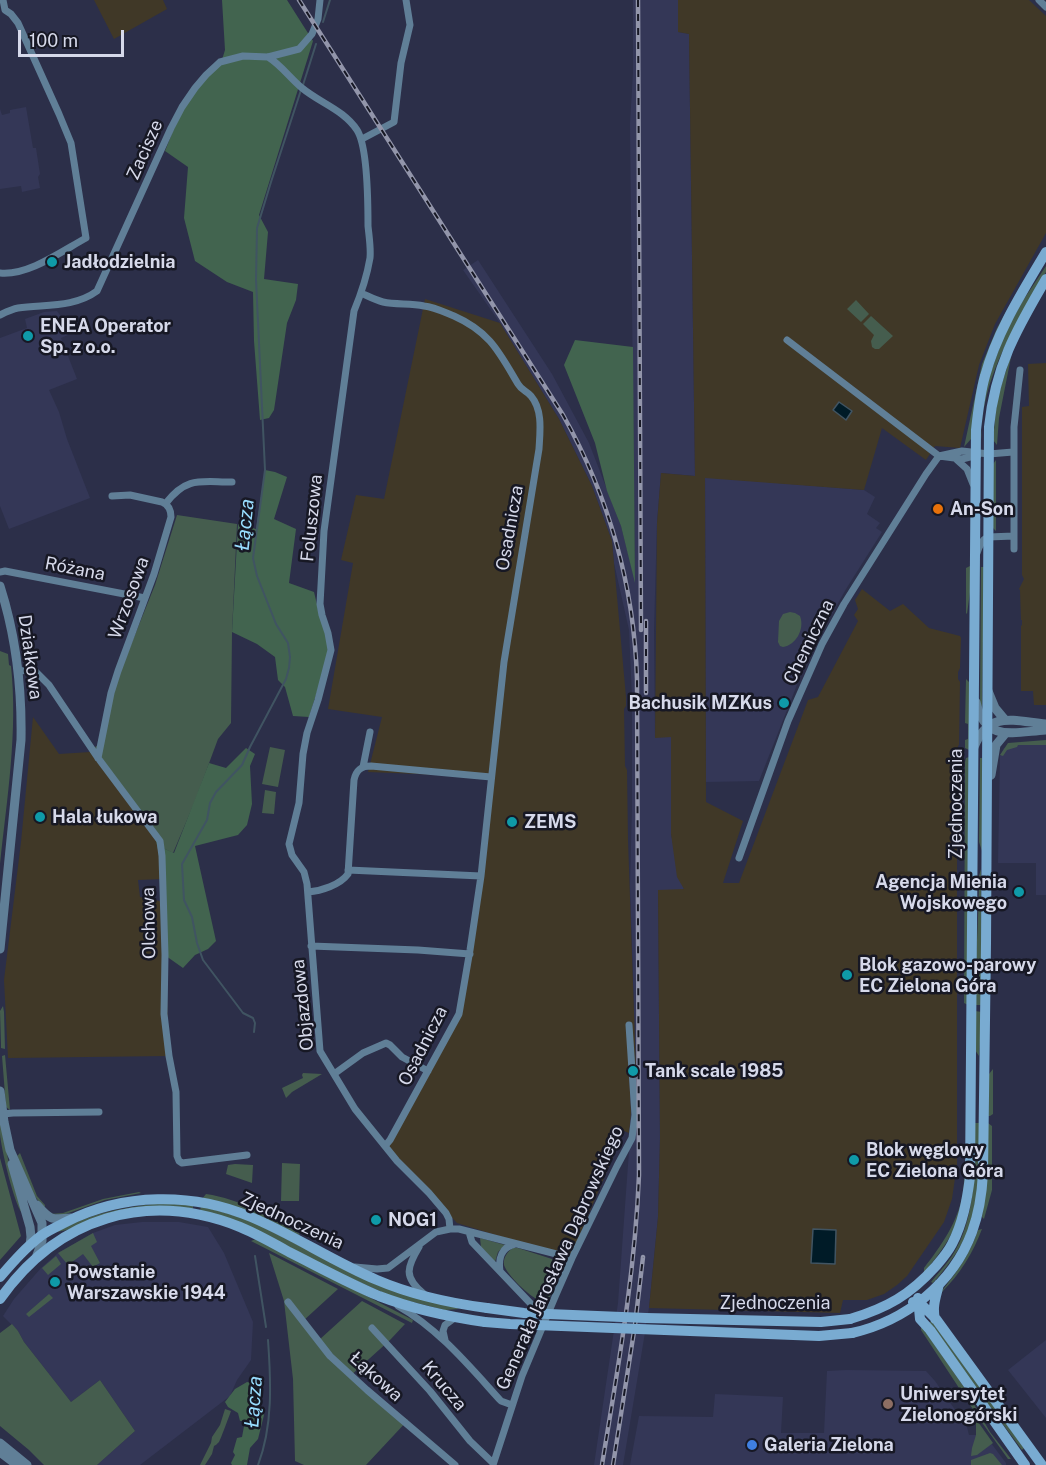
<!DOCTYPE html>
<html>
<head>
<meta charset="utf-8">
<style>
  body { margin:0 }
  #map { position:relative; width:1046px; height:1465px; overflow:hidden; background:#2c2f49; font-family:"Public Sans",sans-serif }
  canvas { display:block }
  .scale { position:absolute; left:18px; top:30px; width:106px; height:27px; box-sizing:border-box; border:3px solid #d6d9ea; border-top:0; padding-left:8px; font-size:18px; line-height:21px; white-space:nowrap; color:#d6d9ea; -webkit-text-stroke:4px #171824; paint-order:stroke }
</style>
</head>
<body>
<div id="map">
<canvas width="1046" height="1465"></canvas>
<div class="scale">100 m</div>
</div>
<script>
const ctx = document.querySelector('canvas').getContext('2d');
ctx.lineJoin = 'round';
function fill(path, color) {
  ctx.fillStyle = color;
  ctx.fill(path, 'evenodd');
}
function stroke(path, color, width, dash) {
  ctx.strokeStyle = color;
  ctx.lineWidth = width;
  ctx.lineCap = dash ? 'butt' : 'round';
  ctx.setLineDash(dash || []);
  ctx.stroke(path);
}
function write(font, color, halo, rows, align = 'center') {
  ctx.font = font + ' "Public Sans",sans-serif';
  ctx.lineWidth = 5;
  ctx.setLineDash([]);
  ctx.textBaseline = 'middle';
  ctx.strokeStyle = halo;
  ctx.fillStyle = color;
  for (const [text, x, y, turn = 0] of rows) {
    ctx.save();
    ctx.translate(x, y);
    ctx.rotate((+turn || 0) * Math.PI / 180);
    ctx.textAlign = isNaN(turn) ? turn : align;
    if (halo) ctx.strokeText(text, 0, 0);
    ctx.fillText(text, 0, 0);
    ctx.restore();
  }
}
fill(new Path2D(`
  M633,0H678V32L689,34L695,476L661,473L657,523L654,630L655,737H671V834L684,890H658L660,1138L658,1217L649,1308L639,1369L623,1465H594L618,1303L629,1151V1071L636,1070L630,886L632,806V698L629,630L614,563L612,541L592,486L559,419L500,323L463,270L478,260L552,374L589,443L621,526L635,580L630,124L633,72Z
  M26,107L33,148H36L40,174L38,177L40,188L22,192L21,186L0,189V109L2,115L10,113V110Z
  M57,311L60,315L68,335L61,338L77,379L49,390L59,412L67,439L90,498L9,529L0,506V338L27,328L25,319L44,312Z
  M705,477L864,490L875,497L867,514L880,523L876,528L882,532L846,589L808,657L759,781L706,782Z
  M1014,743L1046,745V895H1036V863H998L1000,756L1004,748Z
  M142,1222H179L208,1227L224,1253L253,1322L251,1360L237,1380L230,1396L140,1465H97L135,1431L100,1380L71,1402L24,1342L18,1331L3,1316L14,1299L41,1268L58,1253L93,1233L115,1225Z
  M1046,1340V1418L1008,1370Z
  M846,1370L926,1371L935,1381L967,1427L969,1435H985L1006,1463V1465H630L639,1416L713,1417L715,1394L783,1397L781,1433H824L827,1371Z`), '#343757');
fill(new Path2D(`
  M94,0H163L167,9L114,39Z
  M678,0H1029L1046,16V233L995,324L979,365L960,448L935,446L926,460L882,428L864,490L705,478L706,802L743,821L723,883H739L808,700L818,697L858,621L854,615L858,609L855,600L862,589L890,611L903,604L929,628L960,636L961,638L960,668L958,672V679L960,682L959,745L958,746L957,869V1164L952,1199L944,1222L907,1276L897,1285L884,1294L867,1300H843L840,1313L649,1308L658,1217L660,1138L658,890L684,889L677,877L671,834V737L655,738L657,523L661,473L695,476L689,34L678,32Z
  M425,299L500,323L559,419L592,486L612,541L626,697V706L624,709L625,766L627,770L628,840L636,1070L629,1071L631,1113L629,1133L624,1131L570,1258L457,1223L386,1147L458,1015L476,914L489,777L368,772L382,717L328,709L353,563L341,560L356,495L384,499Z
  M1046,363V705H1034L1033,691H1021V626L1022,625V620H1021L1020,590L1019,589L1024,579L1022,575V407L1029,406L1028,364Z
  M33,717L59,754L90,752L160,841L163,879L138,880L140,897L164,902L169,1056L8,1058L4,980L21,842Z`), '#403827');
fill(new Path2D(`
  M1046,266V272C1022,313 995,356 985,403C982,415 982,428 981,440L980,445L986,386L1004,335L1022,302Z
  M1025,278L1001,324L971,439L964,447L982,364L997,328Z
  M856,300L869,314L861,322L847,309Z
  M871,316L893,336L879,349H875L872,347L871,341L874,335L863,324Z
  M1012,352L999,418L997,445L993,440L997,399Z
  M996,460V531L993,528V464Z
  M177,515L237,524L232,632L231,723L218,739L195,801L173,853L163,848L90,752L102,741L118,677L155,585Z
  M970,566V592L967,614L966,613V568Z
  M981,567H984L982,713L980,708Z
  M790,612L795,613L800,616C805,629 796,645 783,647L780,646L778,642L779,621L783,614Z
  M0,651L8,654L9,665L11,666C18,732 7,798 0,864Z
  M966,679L969,682V750L965,748V740L968,739V724L965,723Z
  M1046,740V745H1018L1017,747L1007,750L1003,756L1000,755L1008,743Z
  M270,747L285,750L278,787L262,784Z
  M969,757L968,1005L964,1003L965,762L966,758Z
  M980,758H982V851L979,842Z
  M265,790L276,792L274,814L262,813Z
  M981,869L982,1005H975C975,961 979,919 979,876Z
  M3,1006L4,1012L5,1049L1,1048V1045L0,1011Z
  M975,1011L982,1012L979,1056L975,1050Z
  M5,1055L10,1110L6,1107L2,1056Z
  M993,1069V1114L990,1116H988L989,1074Z
  M303,1073L322,1074L292,1092L286,1098L282,1088L303,1078L302,1075Z
  M0,1119L8,1159L22,1213C14,1204 1,1148 0,1134C0,1129 0,1124 0,1119Z
  M975,1123H981C980,1147 981,1175 978,1198C973,1230 954,1260 933,1283L931,1282C938,1273 946,1265 952,1256C977,1217 974,1168 975,1123Z
  M988,1123L992,1126V1190L984,1219L982,1217Z
  M20,1153L37,1196L45,1205V1207C31,1198 24,1171 17,1156Z
  M0,1158L21,1236L0,1260Z
  M282,1163L300,1164L299,1201H281Z
  M235,1164L253,1165L252,1183L226,1174L228,1165Z
  M966,1165C965,1178 966,1191 963,1203C956,1232 942,1251 924,1273V1268C941,1246 958,1222 963,1193C964,1184 964,1175 966,1165Z
  M139,1192L141,1193L105,1200L63,1215L49,1214L63,1213L103,1199Z
  M206,1194C240,1199 271,1217 300,1234L299,1235L202,1199Z
  M162,1203L193,1205V1210L83,1223L67,1230L57,1232C89,1213 126,1207 162,1203Z
  M201,1206L247,1219L306,1249L459,1309L445,1310L393,1297L200,1211Z
  M982,1229C973,1253 960,1274 942,1292H941C957,1272 970,1254 978,1230Z
  M93,1233L97,1242L91,1246L100,1263L93,1267L83,1254L68,1265L58,1253Z
  M480,1238L505,1245L498,1252L495,1262L481,1247Z
  M256,1239L413,1320L412,1323L251,1241Z
  M513,1248H518L552,1259L553,1262L540,1298L539,1300C530,1297 507,1275 504,1265C503,1258 507,1252 513,1248Z
  M269,1253L338,1289L303,1321L319,1340L362,1301L405,1324L390,1340L349,1377L382,1403L408,1420L366,1465H304L295,1461L293,1379L284,1301Z
  M56,1256L61,1264L48,1275L42,1268Z
  M556,1265L559,1276L551,1295L549,1298L543,1300Z
  M49,1294L53,1298L29,1317L26,1314Z
  M932,1321L1024,1448L1022,1450L928,1323Z
  M12,1324L18,1331L24,1342L71,1402L100,1380L135,1431L97,1465H44L29,1450L0,1426V1333Z
  M921,1328H923L964,1387L990,1432L1011,1459H1008L978,1417L921,1330Z
  M225,1409L231,1411C230,1414 220,1441 219,1442C217,1444 216,1445 214,1446L212,1454L205,1465H200L211,1443L212,1437L220,1425Z
  M976,1419L993,1443L977,1455L971,1456L972,1448L976,1435Z
  M990,1453L993,1454L1002,1465H971V1460Z`), '#455d4e');
fill(new Path2D(`
  M222,0H287L313,41L259,215L268,232L264,279L298,284L296,300L287,323L274,410L269,418L260,420L254,341L253,292L227,282L195,261L184,218L188,167L165,151L177,121L189,100L205,80L221,63L225,50Z
  M575,340L633,347L635,583L621,526L607,491L595,443L564,365Z
  M265,470L275,472L287,477L274,519L296,529L289,583L314,592L319,613L329,643L327,660L309,717L293,716L285,687L278,680L275,657L257,644L232,632L238,524L256,529Z
  M246,748L255,754L250,766L252,804L247,825L238,835L195,846L216,941L208,949L195,955L183,968L166,956L163,871L155,837L163,848L174,853L209,763L226,768Z
  M247,1382L261,1385L259,1404L264,1415L258,1439L250,1448L247,1465H232L231,1463L235,1455L233,1452L237,1438L242,1437L245,1421H240L238,1413L228,1407L225,1402L235,1389Z`), '#42644f');
const water = new Path2D(`
  M839,402L852,411L846,420L833,410Z
  M813,1229L836,1230L835,1264L811,1263Z`);
fill(water, '#001b27');
stroke(water, '#405462', 1.5);
stroke(new Path2D(`
  M323,22L330,0
  M303,85L316,44
  M254,1032L255,1023L253,1018L243,1013L203,960L197,943L192,917L184,900L182,864L207,820L210,803L216,792L242,765L250,747L286,679L289,668L290,657L288,643L276,624L257,576L253,558L265,470L256,280L257,228L271,182L301,90
  M255,1256L266,1327
  M258,1465C273,1426 271,1382 268,1340`), '#405462', 2);
stroke(new Path2D(`
  M1039,0L1046,7
  M268,57C281,65 290,78 302,88C320,103 344,110 357,130C368,147 368,204 368,226C369,236 371,248 370,258C367,276 361,294 354,311L324,531L320,604L322,615L328,633L331,650L318,700L307,733L303,754L299,803L289,844L292,855L304,872L307,884L320,1051L355,1109L397,1161L429,1193L446,1213L449,1219L450,1229
  M362,139L394,122L401,63L410,25L406,0
  M0,273C28,276 62,251 86,238L71,143L59,114L18,23L11,14L5,10L3,0
  M361,293C368,296 375,300 383,302C396,305 410,303 424,306C434,307 444,312 454,316C490,332 499,352 518,384C522,391 527,391 531,396C543,410 540,432 539,449L504,662L481,876L470,950L459,1014L390,1140L385,1146
  M0,315C6,312 12,309 18,308C44,304 74,308 97,291L171,128L182,107L195,88L206,75L220,62L243,56L268,57L299,49L312,34L318,19L320,0
  M787,340L939,456L962,459L978,455
  M957,460L967,469L973,484
  M166,503C187,476 201,482 232,482
  M1014,549V427L1020,370
  M977,553C979,546 982,540 988,537L1014,536
  M0,572L5,571L145,598
  M19,671L31,670L36,672L49,685L98,758L160,841L162,856L165,955L164,1014L169,1056L176,1092L177,1156L179,1161L182,1163L247,1155
  M98,758L111,693L118,671L154,574L171,517C171,510 169,505 162,502L130,495L112,496
  M363,767L370,732
  M739,858L788,721L822,644L844,604L926,474L939,456L962,451L989,454L1013,452
  M348,870L481,876
  M308,892C321,891 340,885 348,874L354,780C356,770 361,766 371,766L491,777
  M311,946L418,950L470,954
  M334,1074L363,1053L386,1043L390,1045L402,1057L428,1071
  M3,1114L13,1113L99,1112
  M469,1232L472,1242L532,1305L544,1311
  M419,1247C407,1267 403,1277 424,1294
  M355,1267L377,1269L388,1268L436,1232L450,1229H459L572,1258
  M500,1271C498,1258 502,1247 515,1244
  M288,1302L330,1356L367,1390L455,1465
  M398,1306C439,1329 470,1367 501,1401L512,1405
  M372,1328L430,1391L470,1441L493,1463
  M445,1340L443,1331L445,1325L456,1317
  M493,1465L522,1376L555,1297L572,1258L617,1166L632,1138L635,1115L629,1025`), '#607f97', 7);
stroke(new Path2D(`
  M0,586C16,636 22,688 21,740L0,949
  M988,691L995,708L1005,720
  M976,702C985,743 1014,732 1046,730
  M974,747C989,710 1014,721 1046,724
  M991,775L996,745L1005,734
  M0,1091L4,1122L10,1150L42,1223V1241L36,1258
  M12,1164L30,1227L31,1237L30,1245
  M37,1205C50,1220 51,1220 71,1218
  M0,1443L27,1465
  M0,1452L17,1465`), '#607f97', 9);
stroke(new Path2D(`
  M0,1277C13,1262 26,1247 42,1235C49,1230 58,1226 66,1222C123,1193 192,1192 251,1217C294,1235 334,1262 377,1280C412,1295 449,1303 487,1308
  M918,1298L920,1319L930,1330L1025,1465
  M0,1299C58,1217 147,1190 240,1227C257,1234 273,1243 289,1252C319,1267 348,1283 379,1296C413,1309 450,1317 485,1322
  M913,1302L923,1306L936,1319L1042,1465
  M850,1319C887,1308 910,1295 936,1266C942,1259 948,1252 952,1244C963,1223 967,1200 970,1177L976,430C978,412 980,393 985,376C997,331 1023,291 1046,252
  M935,1319C932,1306 936,1297 939,1284
  M852,1333C905,1321 953,1284 972,1232C979,1213 982,1193 983,1173L986,944L989,427C995,367 1016,330 1046,279`), '#79abd1', 10);
const rail = new Path2D(`
  M299,0L563,415C609,497 634,585 637,679L639,1175C635,1274 618,1367 602,1465
  M638,0L641,630
  M646,621V693
  M613,1465L635,1325L643,1257`);
stroke(rail, '#9295aa', 4.5);
stroke(rail, '#171824', 2, [7]);
stroke(new Path2D(`
  M487,1308L524,1313L646,1318L821,1322L850,1319
  M485,1322L510,1324L819,1336L852,1333`), '#79abd1', 10);
for (const [x, y, r, color] of [
  [52,262,6,"#0f9aa8"],
  [28,336,6,"#0f9aa8"],
  [938,509,6,"#e8710a"],
  [784,703,6,"#0f9aa8"],
  [40,817,6,"#0f9aa8"],
  [512,822,6,"#0f9aa8"],
  [1019,892,6,"#0f9aa8"],
  [847,975,6,"#0f9aa8"],
  [633,1071,6,"#0f9aa8"],
  [854,1160,6,"#0f9aa8"],
  [376,1220,6,"#0f9aa8"],
  [55,1282,6,"#0f9aa8"],
  [888,1404,6,"#8d6e63"],
  [752,1445,6,"#3f7fe0"]
]) {
  const dot = new Path2D();
  dot.arc(x, y, r, 0, 2 * Math.PI);
  ctx.fillStyle = color;
  ctx.fill(dot);
  stroke(dot, '#171824', 2);
}
write('18px', '#d6d9ea', '#171824', [
  ["Zacisze",145,150,-66],
  ["Foluszowa",312,518,-84],
  ["Osadnicza",510,528,-80],
  ["Różana",75,569,11],
  ["Wrzosowa",129,598,-70],
  ["Chemiczna",809,642,-64],
  ["Działkowa",30,657,82],
  ["Zjednoczenia",956,804,-90],
  ["Olchowa",149,923,-91],
  ["Objazdowa",303,1005,-96],
  ["Osadnicza",423,1046,-63],
  ["Zjednoczenia",292,1221,25],
  ["Generała Jarosława Dąbrowskiego",560,1258,-66],
  ["Zjednoczenia",775,1303],
  ["Łąkowa",376,1377,42],
  ["Krucza",444,1386,50]
]);
write('bold 18px', '#d6d9ea', '#171824', [
  ["Jadłodzielnia",64,262],
  ["ENEA Operator",40,326],
  ["Sp. z o.o.",40,347],
  ["An-Son",950,509],
  ["Bachusik MZKus",772,703,"right"],
  ["Hala łukowa",52,817],
  ["ZEMS",524,822],
  ["Agencja Mienia",1007,882,"right"],
  ["Wojskowego",1007,903,"right"],
  ["Blok gazowo-parowy",859,965],
  ["EC Zielona Góra",859,986],
  ["Tank scale 1985",645,1071],
  ["Blok węglowy",866,1150],
  ["EC Zielona Góra",866,1171],
  ["NOG1",388,1220],
  ["Powstanie",67,1272],
  ["Warszawskie 1944",67,1293],
  ["Uniwersytet",900,1394],
  ["Zielonogórski",900,1415],
  ["Galeria Zielona",764,1445]
], 'left');
write('italic 20px', '#98ddfe', '#171824', [
  ["Łącza",245,525,-84],
  ["Łącza",254,1402,-86]
]);
</script>
</body>
</html>
